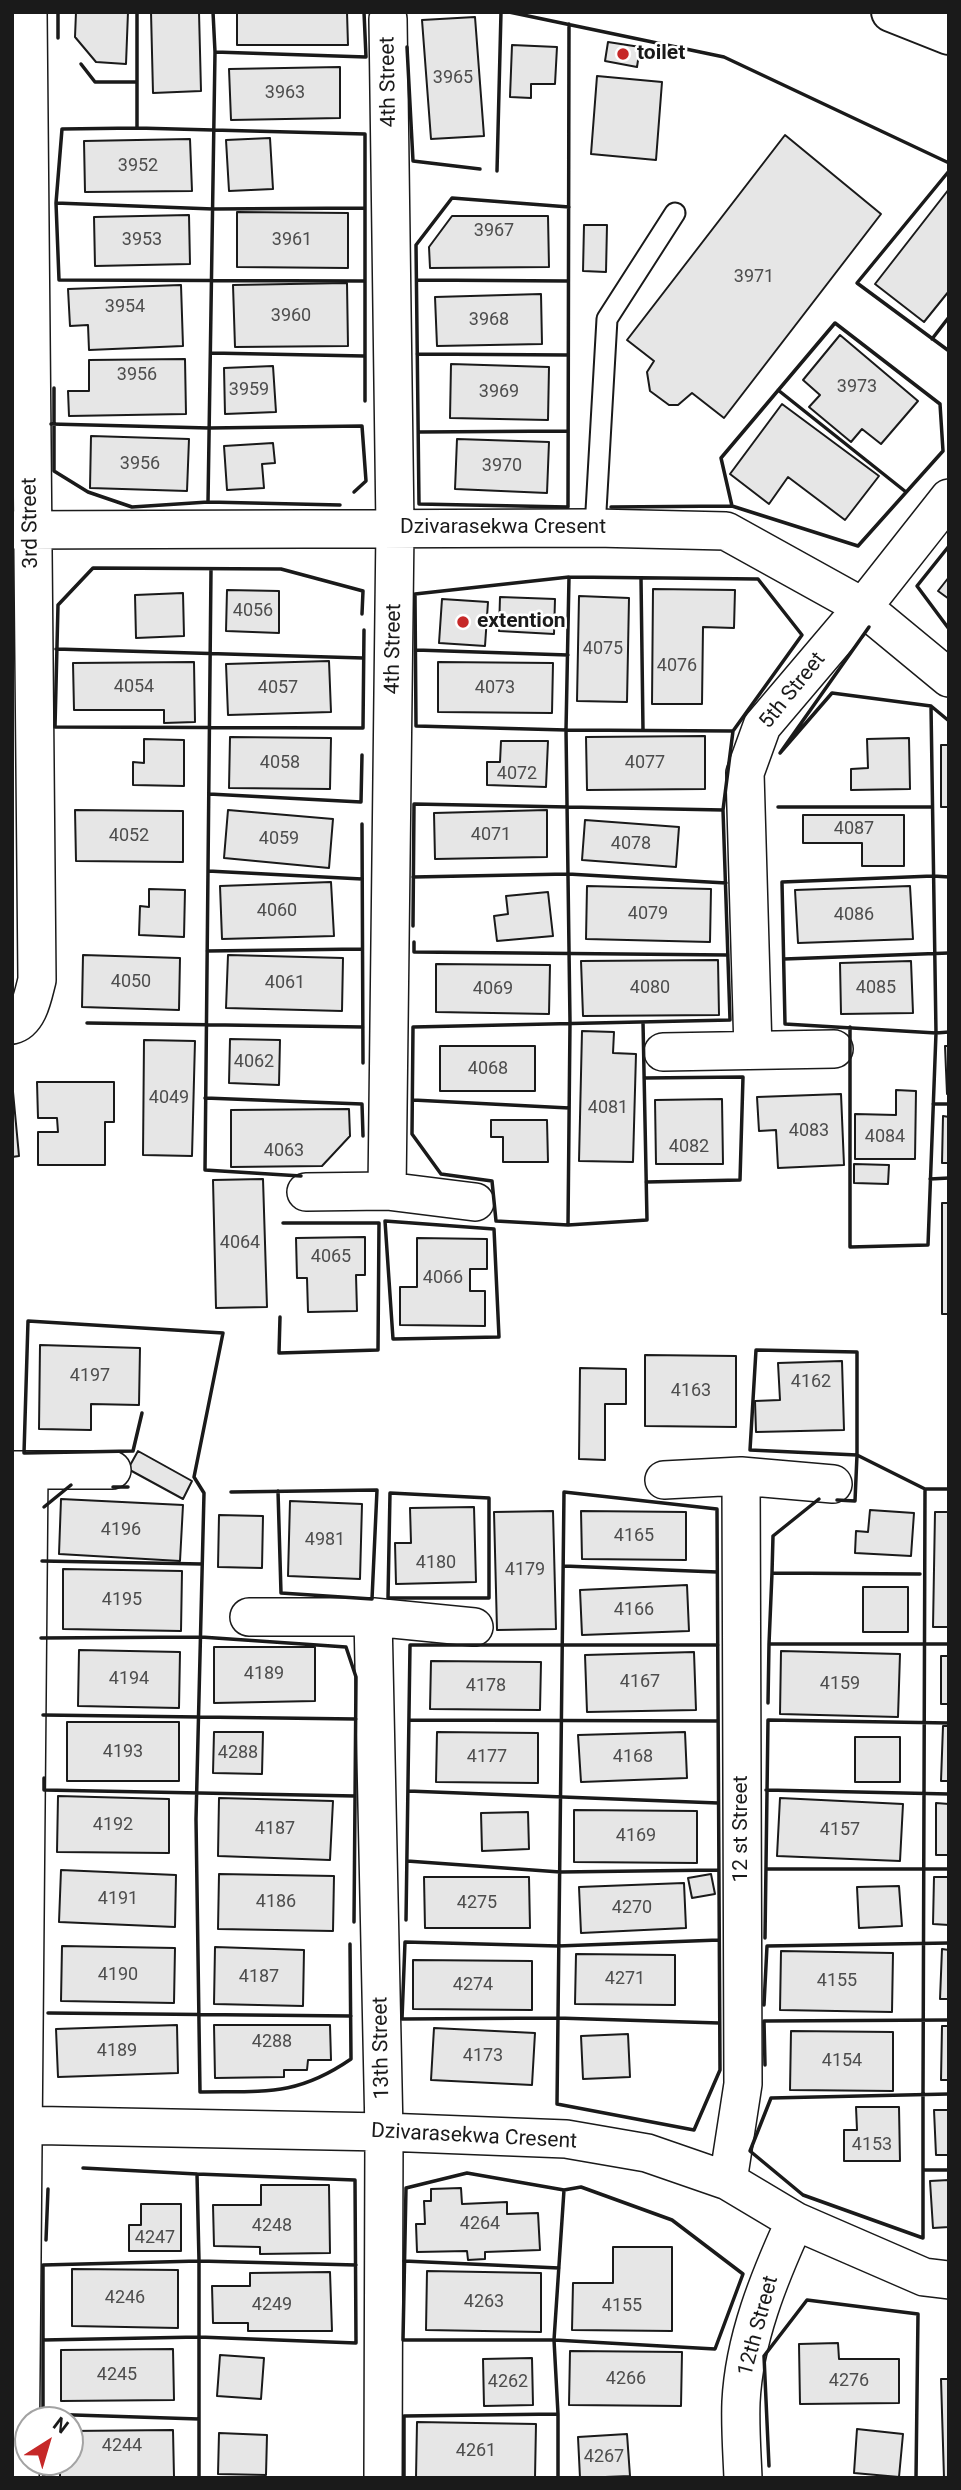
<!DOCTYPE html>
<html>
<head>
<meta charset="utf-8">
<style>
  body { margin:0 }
  #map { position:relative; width:961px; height:2490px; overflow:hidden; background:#fff; font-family:Roboto,sans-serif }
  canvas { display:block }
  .frame { position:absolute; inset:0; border:14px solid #1a1a1a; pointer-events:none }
  .north { position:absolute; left:14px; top:2406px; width:70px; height:70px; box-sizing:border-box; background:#fff; border:2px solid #a3a3a3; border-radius:50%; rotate:37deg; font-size:19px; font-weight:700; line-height:28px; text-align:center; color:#1a1a1a }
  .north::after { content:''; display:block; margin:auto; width:24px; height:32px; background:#c62828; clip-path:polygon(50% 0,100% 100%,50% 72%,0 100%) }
</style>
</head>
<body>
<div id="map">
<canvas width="961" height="2490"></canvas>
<div class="frame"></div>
<div class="north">N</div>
</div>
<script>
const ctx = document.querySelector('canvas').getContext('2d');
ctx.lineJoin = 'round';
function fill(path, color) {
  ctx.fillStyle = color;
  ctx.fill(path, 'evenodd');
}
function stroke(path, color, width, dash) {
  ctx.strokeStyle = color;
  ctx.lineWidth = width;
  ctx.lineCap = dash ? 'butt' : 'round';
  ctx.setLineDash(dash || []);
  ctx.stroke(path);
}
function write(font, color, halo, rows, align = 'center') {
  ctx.font = font + ' Roboto,sans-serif';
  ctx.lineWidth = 5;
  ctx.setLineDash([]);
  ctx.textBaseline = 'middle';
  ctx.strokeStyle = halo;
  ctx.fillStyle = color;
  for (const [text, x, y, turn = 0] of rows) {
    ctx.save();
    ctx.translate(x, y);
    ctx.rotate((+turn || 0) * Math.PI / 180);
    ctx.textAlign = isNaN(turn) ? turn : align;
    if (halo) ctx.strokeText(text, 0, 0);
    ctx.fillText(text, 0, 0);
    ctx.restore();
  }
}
const building = new Path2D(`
  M76,12H128L126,64L96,62L75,37Z
  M151,12H199L201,91L153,93Z
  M237,12H347L348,45H237Z
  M475,17L484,136L431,139L422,20Z
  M608,42L640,47L637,67L605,61Z
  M512,45L557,47L555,84H531V98L510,97Z
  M340,67V118L231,120L229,69Z
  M597,76L662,82L656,160L591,154Z
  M785,135L881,214L724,418L692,393L678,405H669L650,391L647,372L654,361L627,340Z
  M270,138L273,189L229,191L226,140Z
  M190,139L192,191L85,192L84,141Z
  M949,189V291L924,322L875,284Z
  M237,212L348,213V268L237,267Z
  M189,215L190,264L95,266L94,217Z
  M452,216H548L549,267L430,268L429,247Z
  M584,225H607L606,272L583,271Z
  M347,283L348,346L235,347L233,285Z
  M181,285L183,346L89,350L88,325L70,326L68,289Z
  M541,294L542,344L437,346L435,297Z
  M840,335L918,401L881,444L862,429L851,442L809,407L820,395L803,380Z
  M185,359L186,414L69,416L68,391H89V360Z
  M451,364L549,367L548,420L450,418Z
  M273,366L276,412L225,414L224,368Z
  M782,404L879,476L845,520L788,477L769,504L730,474Z
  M91,436L189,439L187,491L90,488Z
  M457,439L549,442L547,493L455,489Z
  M273,443L275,463L262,464L264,488L227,490L224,446Z
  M949,577V599L938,591Z
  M653,589L735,590L734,628L703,627L702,704H652Z
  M227,590L279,591V633L226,631Z
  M183,593L184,636L136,638L135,595Z
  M579,596L629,598L627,702L577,701Z
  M500,597L555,599L554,634L499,631Z
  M442,599L488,602L485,646L439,643Z
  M329,661L331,712L228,715L226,664Z
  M194,662L195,722L164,723V710H74L73,663Z
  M438,662L553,663L552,713L438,712Z
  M705,736V789L587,790L586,737Z
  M230,737L331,738L330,789L229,788Z
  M909,738L910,789L851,790V769L868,768L867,739Z
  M144,739L184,740V786L133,785V762L144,763Z
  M501,741H548L546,787L487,785V762H500Z
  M941,745H949V807H941Z
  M75,810L183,811V862L76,861Z
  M228,810L333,819L329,868L224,858Z
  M547,810V857L435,859L434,813Z
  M803,815H904V866H862V843H803Z
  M585,820L679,827L676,867L582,860Z
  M331,882L334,936L222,939L220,886Z
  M587,886L711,889L710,942L586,939Z
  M910,886L913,939L798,943L795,890Z
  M149,889L185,890L184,937L139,935L140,906L149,907Z
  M548,892L553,936L497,941L494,916L508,914L506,896Z
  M83,955L180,958L179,1010L82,1007Z
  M228,955L343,958L342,1011L226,1008Z
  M718,960L719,1015L583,1016L581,961Z
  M911,961L913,1013L841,1014L840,963Z
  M436,964L550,965L549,1014L436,1012Z
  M582,1031L614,1032L613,1053L636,1054L633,1162L579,1161Z
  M230,1039L280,1040L279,1085L229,1083Z
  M144,1040L195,1041L192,1156L143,1155Z
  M440,1046H535V1091H440Z
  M945,1046H949V1094H947Z
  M12,1081L19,1156L12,1157Z
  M37,1082H114V1122H105V1165H38V1132H58L57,1118H38Z
  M896,1090L916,1091L915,1159H855V1114L896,1115Z
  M841,1094L844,1165L778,1168L776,1130L759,1131L757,1097Z
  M722,1099L723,1164H656L655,1100Z
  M349,1109L350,1136L322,1166L231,1167V1110Z
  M943,1116L949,1117V1163H942Z
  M491,1120H547L548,1162H503V1137H491Z
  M854,1164L889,1165L888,1184L854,1183Z
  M263,1179L267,1307L216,1308L213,1180Z
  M942,1203H949V1314H942Z
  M365,1237V1275H356L357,1311L308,1312L307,1278H297L296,1238Z
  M417,1238L487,1239V1269H470V1291H485V1326L400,1325V1287H417Z
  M40,1345L140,1348L139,1405L91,1404V1430L39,1429Z
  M645,1355L736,1356V1427L645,1426Z
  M842,1361L844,1430L756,1432L755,1401L780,1400L778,1363Z
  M580,1368L626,1369V1404H605V1460L579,1459Z
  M138,1451L192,1481L183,1499L128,1469Z
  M61,1499L183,1505L180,1561L59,1554Z
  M290,1501L362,1504L360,1579L288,1576Z
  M474,1507L476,1582L396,1584L395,1543H411L410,1508Z
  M870,1510L914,1513L911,1556L855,1553L856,1531L868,1532Z
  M553,1511L556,1629L497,1630L494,1512Z
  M581,1511L686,1512V1560L582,1559Z
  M935,1512H949V1627H933Z
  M219,1515L263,1516L262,1568L218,1567Z
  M63,1569L182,1571L181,1631L63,1629Z
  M687,1585L689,1631L582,1635L580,1590Z
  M863,1587H908V1632H863Z
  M214,1647H315V1701L214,1703Z
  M79,1650L180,1652L179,1708L78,1706Z
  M781,1651L900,1654L898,1717L780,1714Z
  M694,1652L696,1710L587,1712L585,1655Z
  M941,1656H949V1704H941Z
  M431,1661L541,1662L540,1710L430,1709Z
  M67,1722H179V1781H67Z
  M943,1726H949V1781H941Z
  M214,1732H263L262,1774L213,1773Z
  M437,1732L538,1733V1783L436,1782Z
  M685,1732L687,1778L581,1782L578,1735Z
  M855,1737H900V1782H855Z
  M58,1796L169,1799V1853L57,1852Z
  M219,1798L333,1801L330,1860L218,1856Z
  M780,1798L903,1804L900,1861L777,1856Z
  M936,1803L949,1804V1855H936Z
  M574,1810L697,1811V1863L574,1862Z
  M528,1812L529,1849L482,1851L481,1813Z
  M61,1870L176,1875L175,1927L59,1922Z
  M219,1874L334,1876L333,1931L218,1929Z
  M711,1874L715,1894L692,1898L688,1878Z
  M424,1877H529L530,1928H425Z
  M934,1877H949V1925L933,1924Z
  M684,1883L686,1928L581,1933L579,1887Z
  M899,1886L902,1926L859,1928L857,1887Z
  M62,1946L175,1948L174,2003L61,2001Z
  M215,1947L304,1950L303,2006L214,2004Z
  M942,1949L949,1950V1999H940Z
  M781,1951L893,1953L892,2012L780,2010Z
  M576,1954L675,1955V2005L575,2004Z
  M413,1960L532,1961V2010L413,2009Z
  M177,2025L178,2073L58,2077L56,2029Z
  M214,2025H330L331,2060H308L307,2070H284V2077L215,2078Z
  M942,2026H949V2080H941Z
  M434,2028L535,2033L532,2085L431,2080Z
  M791,2031L893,2032V2091L790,2090Z
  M628,2034L630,2077L583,2079L581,2036Z
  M856,2107H899L900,2161H844V2130H857Z
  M934,2110H949V2155H936Z
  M949,2180V2227L933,2228L930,2181Z
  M261,2185H329L330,2253L260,2254V2247L214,2246L213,2205H261Z
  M461,2188L462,2204L507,2202V2214L538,2213L540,2250L485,2252V2259L468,2260L467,2251L417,2252L416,2224H425L424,2201H431V2189Z
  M141,2204H181V2251H129V2225H141Z
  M613,2247H672V2331L572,2330L573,2283H613Z
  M72,2269L178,2270V2328L72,2326Z
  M427,2271L541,2273V2332L426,2330Z
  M330,2272L332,2331H248V2323H213L212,2286H250V2273Z
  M838,2343L839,2359H899V2403L800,2404L799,2344Z
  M173,2349L174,2400L61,2401V2350Z
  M570,2351L682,2352L681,2406L569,2405Z
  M220,2355L264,2358L261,2399L217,2396Z
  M532,2358L533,2405L484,2406L483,2359Z
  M941,2379H949V2478H944Z
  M417,2422L536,2424L535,2478H416Z
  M857,2429L903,2434L899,2477L854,2473Z
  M173,2430L174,2477L60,2478V2462H70V2431Z
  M219,2433L267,2435L266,2475L218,2474Z
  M627,2434L630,2476L580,2478L578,2437Z`);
fill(building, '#e6e6e6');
stroke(building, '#1a1a1a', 2);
const service = new Path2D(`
  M595,528L607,319L675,213`);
const minor = new Path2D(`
  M388,19L395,528L387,1191L475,1202
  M12,530L595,528L726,531L863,607L949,678
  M12,1025C29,1021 33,995 37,980L28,12
  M753,1050L745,773L762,726L863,607L949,498
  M663,1052L834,1049
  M306,1192L387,1191
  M12,1470H112
  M664,1480L741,1476L833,1484
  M249,1617H373L474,1627
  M373,1617L384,2132L383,2478
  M12,2125L384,2132L566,2139L647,2153L728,2181L795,2221L924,2277L949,2280
  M728,2181L743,2084L741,1476
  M20,2478L29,1471
  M743,2478C742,2453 740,2427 741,2402C744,2339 769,2278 795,2221`);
const tertiary = new Path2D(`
  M891,12L949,35`);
stroke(service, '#1a1a1a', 23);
stroke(minor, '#1a1a1a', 40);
stroke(tertiary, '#1a1a1a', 42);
stroke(service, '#fff', 19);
stroke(minor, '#fff', 37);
stroke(tertiary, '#fff', 38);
stroke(new Path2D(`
  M137,12V128L365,134V401
  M213,12L215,52L366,57L364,12
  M509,12L724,57L949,163
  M58,38V12
  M407,47L413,161L480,169
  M215,52L208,502L340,505
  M81,64L95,82H137
  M137,128L62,129L56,203L213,209L365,208
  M497,171L501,12
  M949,171L857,283L949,351
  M56,203L59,280L364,281
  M569,207L452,198L416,245L419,504L568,507C569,346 569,185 569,24
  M417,280L568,281
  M932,339L949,317
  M211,353L364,356
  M417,354L568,355
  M54,388V471L88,492L132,507L208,502
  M778,390L906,492
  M51,424L209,428L362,426L366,481L354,492
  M419,432L568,431
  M611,507L732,506L858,546L943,451L940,404L835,323L721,458L732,506
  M949,546L917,586L949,629
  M211,570L205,1170L301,1176
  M569,577L566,730L416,726L415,594Z
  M641,578L643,730
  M362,614L363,591L281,569L93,568L58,605L55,727L363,728L364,630
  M869,627L780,753L832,693L931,706C932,815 934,924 936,1033L785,1024L782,882L933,876L949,877
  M56,649L363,658
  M416,650L568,655
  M931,706L949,721
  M209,794L361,802L362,755
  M778,807H932
  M362,824L363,1063
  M208,871L362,879
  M413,877L568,874L726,883
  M413,926L414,804L723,810
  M414,942V952L728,955
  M207,951L362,949
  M784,959L949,953
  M643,1022L647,1220L568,1225L570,1022L566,730L733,731
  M87,1023L363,1027
  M850,1027V1247L928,1245L936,1033L949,1032
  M644,1078L743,1077L740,1180L646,1182
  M205,1098L362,1104L363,1136
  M413,1100L569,1108
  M933,1104H949
  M930,1179L949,1178
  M385,1221L494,1229L499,1337L393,1339Z
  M568,1225L496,1221L492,1181L441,1174L412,1134L413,1027L730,1020L723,810L733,731L802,635L758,579L569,577
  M280,1317L279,1353L378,1350L379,1223H283
  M12,1337V1453
  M756,1350L857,1352V1455L750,1450Z
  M142,1413L133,1451L24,1453L28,1321L223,1333L194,1477L204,1493L196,1819L200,2092C263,2091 296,2097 351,2059L350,1944
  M113,1487H128
  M925,1489H949
  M231,1492L377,1490L372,1599L281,1593L278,1491
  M564,1492L717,1509L720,2070L694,2130L557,2104Z
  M390,1493L489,1498V1598H388Z
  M819,1499L773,1536L772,1573L920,1574
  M837,1500L855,1501L857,1455L925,1489L923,2095V2238L803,2195L750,2151L771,2098L949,2094
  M44,1507L71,1485
  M42,1561L202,1564
  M564,1566L717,1572
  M772,1573L769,1644H949
  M41,1638L201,1637L346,1647L356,1677L354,1922
  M768,1703L769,1644
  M43,1715L356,1719
  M409,1720L718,1721
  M44,1778V1790L355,1796
  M766,1790L949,1794
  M408,1791L718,1803
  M407,1861L560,1872L718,1870
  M766,1869H949
  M406,1920L410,1645H718
  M765,1938L768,1720L949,1723
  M719,1940L558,1946L405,1942L402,2019L557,2018L719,2023
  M764,2005L767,1946L949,1943
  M48,2013L351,2016
  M765,2065L764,2021L949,2020
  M83,2168L197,2174
  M925,2170H949
  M46,2240L48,2189
  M404,2261L559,2268
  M43,2340L199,2337L356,2343L355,2180L197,2174L199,2261L356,2265
  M43,2414L199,2419
  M558,2414L554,2340L564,2190L467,2173L406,2188L403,2340H554L715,2349L743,2274L672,2220L581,2187L564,2190
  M43,2420V2265L199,2261V2478
  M43,2462L44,2478
  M769,2466L764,2356L807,2300L918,2314L916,2478
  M404,2478V2416L558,2414V2478`), '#1a1a1a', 3.5);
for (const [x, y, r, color] of [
  [623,54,7,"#c62828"],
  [463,622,7,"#c62828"]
]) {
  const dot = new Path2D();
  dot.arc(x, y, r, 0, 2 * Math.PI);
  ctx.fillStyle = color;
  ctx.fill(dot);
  stroke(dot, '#fff', 2.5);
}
write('18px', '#4d4d4d', null, [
  ["3965",453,78],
  ["3963",285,93],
  ["3952",138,166],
  ["3967",494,231],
  ["3953",142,240],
  ["3961",292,240],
  ["3971",754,277],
  ["3954",125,307],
  ["3960",291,316],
  ["3968",489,320],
  ["3956",137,375],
  ["3973",857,387],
  ["3959",249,390],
  ["3969",499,392],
  ["3956",140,464],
  ["3970",502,466],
  ["4056",253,611],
  ["4075",603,649],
  ["4076",677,666],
  ["4054",134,687],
  ["4057",278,688],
  ["4073",495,688],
  ["4058",280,763],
  ["4077",645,763],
  ["4072",517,774],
  ["4087",854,829],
  ["4071",491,835],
  ["4052",129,836],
  ["4059",279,839],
  ["4078",631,844],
  ["4060",277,911],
  ["4079",648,914],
  ["4086",854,915],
  ["4050",131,982],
  ["4061",285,983],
  ["4080",650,988],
  ["4085",876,988],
  ["4069",493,989],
  ["4062",254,1062],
  ["4068",488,1069],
  ["4049",169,1098],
  ["4081",608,1108],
  ["4083",809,1131],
  ["4084",885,1137],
  ["4082",689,1147],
  ["4063",284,1151],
  ["4064",240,1243],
  ["4065",331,1257],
  ["4066",443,1278],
  ["4197",90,1376],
  ["4162",811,1382],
  ["4163",691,1391],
  ["4196",121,1530],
  ["4165",634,1536],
  ["4981",325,1540],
  ["4180",436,1563],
  ["4179",525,1570],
  ["4195",122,1600],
  ["4166",634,1610],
  ["4189",264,1674],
  ["4194",129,1679],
  ["4167",640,1682],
  ["4159",840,1684],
  ["4178",486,1686],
  ["4193",123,1752],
  ["4288",238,1753],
  ["4177",487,1757],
  ["4168",633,1757],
  ["4192",113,1825],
  ["4187",275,1829],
  ["4157",840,1830],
  ["4169",636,1836],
  ["4191",118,1899],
  ["4186",276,1902],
  ["4275",477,1903],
  ["4270",632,1908],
  ["4190",118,1975],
  ["4187",259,1977],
  ["4271",625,1979],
  ["4155",837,1981],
  ["4274",473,1985],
  ["4288",272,2042],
  ["4189",117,2051],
  ["4173",483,2056],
  ["4154",842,2061],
  ["4153",872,2145],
  ["4264",480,2224],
  ["4248",272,2226],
  ["4247",155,2238],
  ["4246",125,2298],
  ["4263",484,2302],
  ["4249",272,2305],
  ["4155",622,2306],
  ["4245",117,2375],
  ["4266",626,2379],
  ["4276",849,2381],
  ["4262",508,2382],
  ["4244",122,2446],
  ["4261",476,2451],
  ["4267",604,2457]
]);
write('bold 21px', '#1a1a1a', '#fff', [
  ["toilet",637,54],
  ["extention",477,622]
], 'left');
write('21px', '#1a1a1a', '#fff', [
  ["4th Street",389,82,-91],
  ["3rd Street",31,523,-91],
  ["Dzivarasekwa Cresent",503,528],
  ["4th Street",394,649,-89],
  ["5th Street",793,691,-51],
  ["12 st Street",742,1829,-90],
  ["13th Street",382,2048,-91],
  ["Dzivarasekwa Cresent",474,2137,3],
  ["12th Street",759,2326,-75]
]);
</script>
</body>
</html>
